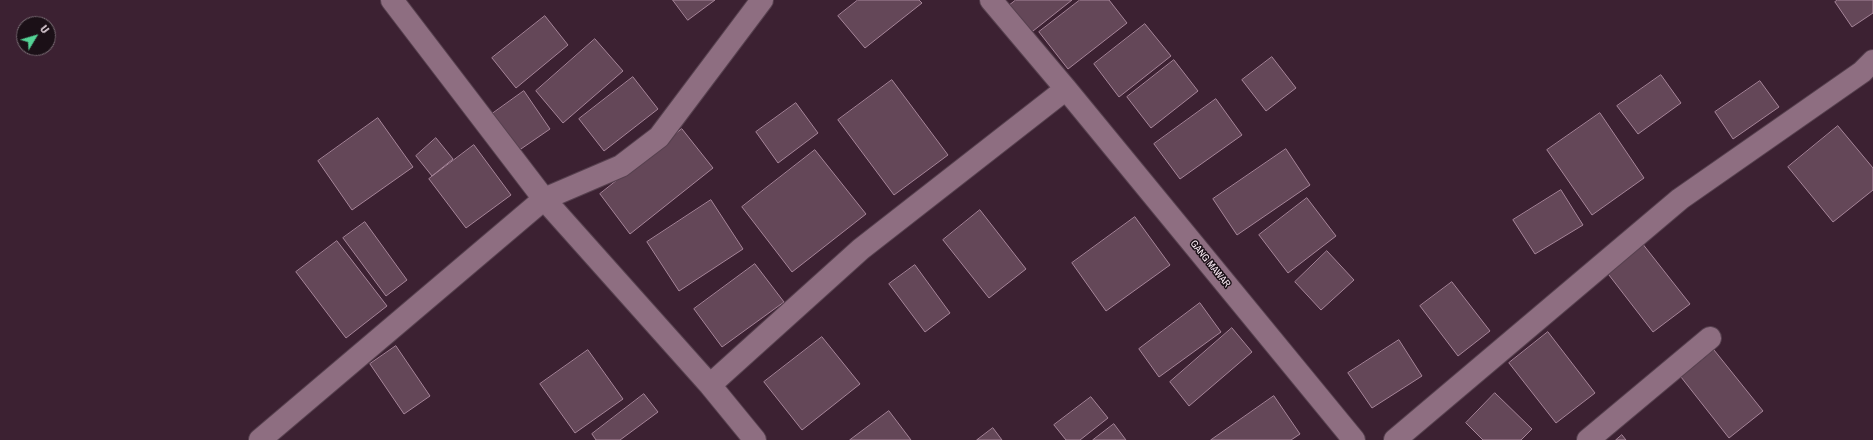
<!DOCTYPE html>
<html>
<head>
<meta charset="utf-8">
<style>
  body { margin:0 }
  #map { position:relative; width:1873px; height:440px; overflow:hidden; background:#3c2132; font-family:"Archivo Narrow",sans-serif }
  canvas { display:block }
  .north { position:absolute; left:16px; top:16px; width:40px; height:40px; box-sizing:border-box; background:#1b1017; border:1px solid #766971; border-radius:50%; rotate:52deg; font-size:11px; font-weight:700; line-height:16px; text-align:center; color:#feeff8 }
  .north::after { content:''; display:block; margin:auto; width:14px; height:18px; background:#54d396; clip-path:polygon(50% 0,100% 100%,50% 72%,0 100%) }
</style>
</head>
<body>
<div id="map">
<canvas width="1873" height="440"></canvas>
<div class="north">U</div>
</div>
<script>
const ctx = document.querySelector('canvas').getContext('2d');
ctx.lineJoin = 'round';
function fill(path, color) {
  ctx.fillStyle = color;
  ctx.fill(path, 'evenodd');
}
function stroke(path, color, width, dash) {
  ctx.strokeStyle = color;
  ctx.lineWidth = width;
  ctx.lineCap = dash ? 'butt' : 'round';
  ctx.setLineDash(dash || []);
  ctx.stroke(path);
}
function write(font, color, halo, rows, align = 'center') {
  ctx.font = font + ' "Archivo Narrow",sans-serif';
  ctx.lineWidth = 3;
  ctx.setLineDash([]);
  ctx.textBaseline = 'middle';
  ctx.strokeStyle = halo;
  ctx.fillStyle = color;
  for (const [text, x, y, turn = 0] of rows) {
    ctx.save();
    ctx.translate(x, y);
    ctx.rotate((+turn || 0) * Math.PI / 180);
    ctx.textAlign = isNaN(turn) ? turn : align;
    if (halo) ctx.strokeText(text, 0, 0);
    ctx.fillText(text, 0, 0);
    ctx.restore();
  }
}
const building = new Path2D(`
  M673,0H715L688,20Z
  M858,0H919L922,3L865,48L838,16Z
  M1016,0H1072L1028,35L1006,8Z
  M1080,0H1109L1127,23L1068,69L1039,32Z
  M1838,0H1873V13L1852,27L1835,2Z
  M545,16L568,45L516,88L492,58Z
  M1145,24L1171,56L1119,97L1094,64Z
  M595,39L623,71L563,123L536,91Z
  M1272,57L1296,88L1266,111L1242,80Z
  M1174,60L1198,91L1151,128L1127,97Z
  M1661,75L1681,103L1638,134L1617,106Z
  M633,77L658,109L604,151L579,119Z
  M892,80L948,155L894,195L838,120Z
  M1760,81L1779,107L1733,139L1715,112Z
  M524,91L550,129L518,151L492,114Z
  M1216,99L1242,135L1180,179L1154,144Z
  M796,103L818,133L778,163L756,132Z
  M1600,113L1644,178L1592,215L1547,150Z
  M378,118L413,167L352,210L318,161Z
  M1838,126L1873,168V190L1833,222L1788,167Z
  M682,129L713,168L630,234L600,194Z
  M436,138L453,159L432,176L416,156Z
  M474,145L511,195L466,228L429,179Z
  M1286,149L1310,185L1237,235L1213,199Z
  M815,150L866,214L792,272L742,207Z
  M1561,190L1583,225L1535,254L1513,220Z
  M1307,198L1336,236L1288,273L1259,235Z
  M711,200L743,249L679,291L647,242Z
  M980,210L1026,269L989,298L943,240Z
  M1135,217L1170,265L1106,311L1072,263Z
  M365,222L407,280L386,296L343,238Z
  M1638,238L1690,304L1653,332L1602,266Z
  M337,241L387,306L346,338L296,272Z
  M1327,251L1354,280L1321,310L1295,282Z
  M755,264L784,302L722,347L694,309Z
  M915,265L950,313L925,332L889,284Z
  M1452,282L1490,331L1458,356L1420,306Z
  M1200,303L1221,332L1159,377L1139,349Z
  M1232,328L1252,352L1189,406L1170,382Z
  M1548,332L1595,393L1556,423L1509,363Z
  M822,337L860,384L802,430L764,382Z
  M1399,340L1422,376L1372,408L1348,373Z
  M396,346L430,396L404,414L370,364Z
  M588,350L623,399L575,433L540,384Z
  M1714,350L1763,411L1729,438L1681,377Z
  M1495,393L1532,429L1521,440H1483L1466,423Z
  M644,394L658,412L620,440H596L592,434Z
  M1274,396L1300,434L1291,440H1211Z
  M1091,397L1108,418L1080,440H1066L1054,425Z
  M889,411L911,440H850Z
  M1114,424L1126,440H1093Z
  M993,428L1002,440H977Z
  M1622,435L1626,440H1616Z`);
fill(building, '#644758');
stroke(building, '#a68599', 1);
const street = new Path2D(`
  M392,0L544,199L710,385L755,440
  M991,0L1066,89L1354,440
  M710,385L861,249L1066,89
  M260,440L544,199L621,166L659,137L762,0
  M1395,440L1680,199L1862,72L1873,61
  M1588,440L1710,338`);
stroke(street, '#57414f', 24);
stroke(street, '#8e6e81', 22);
write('10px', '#feeff8', '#1b1017', [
  ["GANG MAWAR",1210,264,51]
]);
</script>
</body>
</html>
